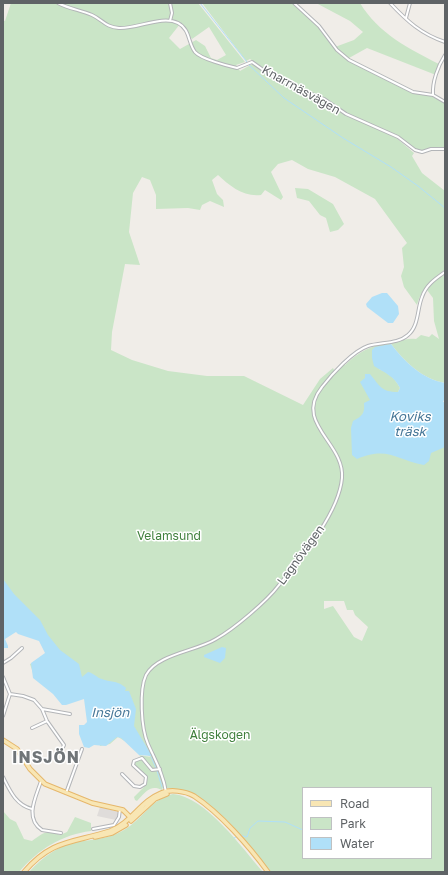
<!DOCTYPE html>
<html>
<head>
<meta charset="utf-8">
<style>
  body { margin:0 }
  #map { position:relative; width:448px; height:875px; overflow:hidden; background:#f0ede8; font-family:"Golos Text",sans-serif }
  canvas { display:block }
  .frame { position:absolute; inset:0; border:4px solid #5f6366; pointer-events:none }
  .legend { position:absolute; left:302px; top:787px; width:130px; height:72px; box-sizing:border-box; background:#fff; border:1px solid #bfc1c2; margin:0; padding:5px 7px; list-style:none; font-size:12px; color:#5f6366 }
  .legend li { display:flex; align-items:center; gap:8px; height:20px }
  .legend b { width:20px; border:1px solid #bfc1c2 }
</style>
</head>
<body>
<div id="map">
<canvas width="448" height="875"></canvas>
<div class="frame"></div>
<ul class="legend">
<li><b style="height:5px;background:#f8e6b4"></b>Road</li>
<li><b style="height:11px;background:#cae5c7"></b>Park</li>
<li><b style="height:11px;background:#b0e0f8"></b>Water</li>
</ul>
</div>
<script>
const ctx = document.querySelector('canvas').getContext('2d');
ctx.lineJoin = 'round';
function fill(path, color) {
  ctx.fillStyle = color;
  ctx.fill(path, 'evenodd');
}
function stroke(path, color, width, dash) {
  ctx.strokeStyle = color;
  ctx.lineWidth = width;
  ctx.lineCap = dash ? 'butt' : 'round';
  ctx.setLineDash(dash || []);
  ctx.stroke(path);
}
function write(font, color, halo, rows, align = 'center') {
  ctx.font = font + ' "Golos Text",sans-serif';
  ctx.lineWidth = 3;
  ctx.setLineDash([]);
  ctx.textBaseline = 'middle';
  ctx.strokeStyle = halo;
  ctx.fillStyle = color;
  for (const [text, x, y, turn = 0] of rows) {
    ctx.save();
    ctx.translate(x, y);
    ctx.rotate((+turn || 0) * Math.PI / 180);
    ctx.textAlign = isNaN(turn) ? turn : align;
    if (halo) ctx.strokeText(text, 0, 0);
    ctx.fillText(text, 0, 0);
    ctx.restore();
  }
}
fill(new Path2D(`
  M100,807L119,812L116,820L97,816Z`), '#dfdcda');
fill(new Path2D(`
  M11,3H198L245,62L236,65L240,71L252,64L286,85L323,100L350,117L393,135L414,153L412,156L422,173L445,191V269C432,281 422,287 417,305L404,287L401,276L404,267L402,248L407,243L375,199L335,177L308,169L292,160L278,164L271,172L283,197L281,200L265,190L261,195C243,197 230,186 218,175L212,180L217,194L223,200L224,207L210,201L202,205L200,210L188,208L156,209V195L150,180L142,177L133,193L129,232L140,265L125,264L112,332L111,350L132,360L168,371L207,376H244L303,405L320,379L333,368L335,372L343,364L345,365C363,348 374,345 398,341C405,340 408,338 416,339L421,335L429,337L432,334L439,339L434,321L433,298L427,290L432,283L445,273V383C422,379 405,362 391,344L379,369C389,373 395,378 400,388L398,392H391L445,439V872H269L233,829L203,801L177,790L163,787L162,790C151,784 145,792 137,801L135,800L134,797L144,787L147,779L144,773L134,765V762L141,759L150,770L157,771L151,768L139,755L151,757L118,737L110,744L100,746L88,696L34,676L30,664L51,654L41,637L9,627L3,637V20L5,21ZM180,24L192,39L209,27L226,55L217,60L211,58L205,46L196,40L180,49L169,38ZM324,601H344L347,610H353L355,615L368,627L362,641L354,637L333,606L324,609ZM303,788H431V858H303Z
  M202,3H293L324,33L337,52L343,56L412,93L431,96L445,103V149L420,151L415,150L399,136L346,114L324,98L280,79L250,59L246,61Z
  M316,3H360C378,33 409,49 439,64L436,75L367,48L349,58L335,47L354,40L363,32L350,21Z
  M295,188L308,189L333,204L344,224L338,230L330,232L326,218L320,215L309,201L297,198Z
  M173,794C206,797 242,848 263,872H29C43,857 57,846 77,842C94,839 109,839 124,830C142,820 152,798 173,794Z
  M3,811L10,819L16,822L24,839L32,841C41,834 48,828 60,835L67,832L75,817L91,823V831C61,835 39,849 19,872H3Z`), '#cae5c7');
fill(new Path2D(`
  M382,293H387L398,306L399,314L393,323H388L367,307L366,304L372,297Z
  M391,344C405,362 422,379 445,383V400L443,401L445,404V447L431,453L429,461L424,465C396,460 388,446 357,459L352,455L351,428L353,421C362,416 365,414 364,403L370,400L360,382L365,378V374H370C380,386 381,392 398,392L400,388C394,376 385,373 374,366L372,358V350L375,347Z
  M3,579L14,594L40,620L48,635L60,650L79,664L82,677L88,672C94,673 97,678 102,679C113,683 117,680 126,688L125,691H129L136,709L134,726L152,756L139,755L121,738L117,737L106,746L94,745L89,748L84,747L79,734V725H84L87,722L84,699L66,705H62L53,694L33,678L31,663L45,653L39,641L18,634L16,632L5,639L8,646V648H3Z
  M222,647L226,648L225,658L220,663L204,657V655Z`), '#b0e0f8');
stroke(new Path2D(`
  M200,3L247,62
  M249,65L284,98L343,138L391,167L418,186L445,208
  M151,757L156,768
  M157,771L162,787
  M239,835L247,837L250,828L258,821L285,822L303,830
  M234,838L236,837`), '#b0e0f8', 1);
const minor = new Path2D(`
  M58,3C69,9 81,10 92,15C103,20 105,27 119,28C137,29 162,15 178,23C190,29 188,43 195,52C201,59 228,66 237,68L252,62L276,79L324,99L346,114L398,137L415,150L422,152L431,149H445
  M294,3L319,26L337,50L349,60L413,92L433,95L445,102
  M390,3C407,21 421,34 445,42
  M406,18L410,3
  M170,21L172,13L170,3
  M433,95C432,82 438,66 445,55
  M3,663L11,658L22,648
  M3,677L10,694L3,716
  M10,694L23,696L34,700L42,709L47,721L64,745L63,747
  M42,709L70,714
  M32,728L47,721
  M122,774L134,786L140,787L145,784L146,777L133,765L134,761L142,758L152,770L160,769
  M3,777C10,791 16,805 32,809
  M41,781C36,797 24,818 42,830L61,833
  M166,792C163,773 155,760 148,744C141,728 139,690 146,675C157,654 197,651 216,639C234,629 267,601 279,585C301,558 339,513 342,478C345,443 293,423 322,387C332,374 353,351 368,346C381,342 398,344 408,335C419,326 417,309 422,297C426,285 435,279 445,272
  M66,793L82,749
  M93,829L114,825L119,817L120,809`);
const major = new Path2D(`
  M3,740L17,749L30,769L45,784L92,803L123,810L132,819
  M131,821L155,799L167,794
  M95,837L112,833L126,825
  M24,872C52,839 73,843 110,831C131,823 141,801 161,793C170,789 185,791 194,796C220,813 249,846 268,872`);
stroke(minor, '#b3b5b8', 4);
stroke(major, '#e6b76b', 5.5);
stroke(minor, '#fff', 2);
stroke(major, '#f8e6b4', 3.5);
write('12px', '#5f6366', '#fff', [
  ["Knarrnäsvägen",301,90,29],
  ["Lagnövägen",301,555,-54]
]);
write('12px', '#40803d', '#fff', [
  ["Velamsund",169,536],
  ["Älgskogen",220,735]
]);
write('italic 13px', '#467798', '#fff', [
  ["Koviks",410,417],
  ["träsk",410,432],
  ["Insjön",110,713]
]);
ctx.letterSpacing = '1px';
write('bold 16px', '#707578', '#fff', [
  ["INSJÖN",46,758]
]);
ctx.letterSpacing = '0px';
</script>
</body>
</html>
